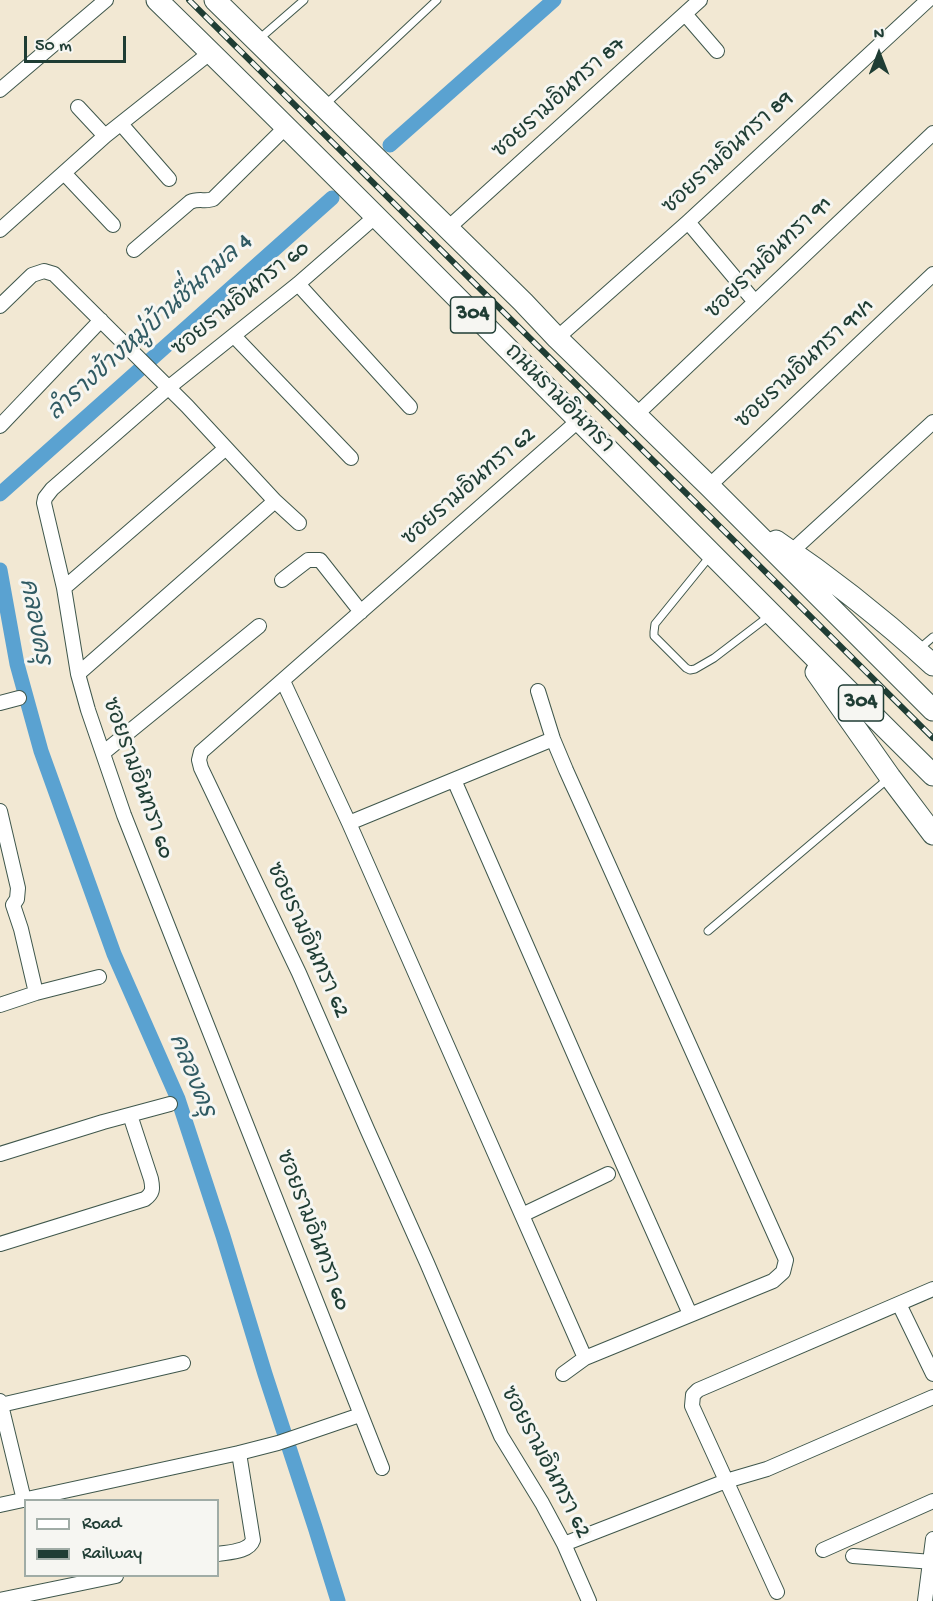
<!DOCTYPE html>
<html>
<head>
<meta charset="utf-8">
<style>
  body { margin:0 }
  #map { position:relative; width:933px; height:1601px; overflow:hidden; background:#f2e8d3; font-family:"Gochi Hand",sans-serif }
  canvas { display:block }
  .legend { position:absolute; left:24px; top:1499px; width:195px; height:78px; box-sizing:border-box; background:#f6f6f2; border:2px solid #a0aca6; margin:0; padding:8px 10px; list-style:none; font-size:18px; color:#1f3d34 }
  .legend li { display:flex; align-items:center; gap:12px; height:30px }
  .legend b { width:30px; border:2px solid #a0aca6 }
  .north { position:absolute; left:849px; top:24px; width:60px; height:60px; -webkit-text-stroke:4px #f6f6f2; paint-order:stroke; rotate:0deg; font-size:16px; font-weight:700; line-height:24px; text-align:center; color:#1f3d34 }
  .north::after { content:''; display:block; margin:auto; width:21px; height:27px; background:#1f3d34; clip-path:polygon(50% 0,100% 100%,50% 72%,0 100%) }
  .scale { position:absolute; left:24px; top:36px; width:102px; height:27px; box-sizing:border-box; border:3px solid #1f3d34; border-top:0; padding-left:8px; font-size:18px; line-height:21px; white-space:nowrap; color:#1f3d34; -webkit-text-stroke:4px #f6f6f2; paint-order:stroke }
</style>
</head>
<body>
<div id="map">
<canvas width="933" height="1601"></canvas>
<ul class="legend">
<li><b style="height:8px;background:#fff"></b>Road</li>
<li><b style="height:8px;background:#1f3d34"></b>Railway</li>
</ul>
<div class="north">N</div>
<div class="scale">50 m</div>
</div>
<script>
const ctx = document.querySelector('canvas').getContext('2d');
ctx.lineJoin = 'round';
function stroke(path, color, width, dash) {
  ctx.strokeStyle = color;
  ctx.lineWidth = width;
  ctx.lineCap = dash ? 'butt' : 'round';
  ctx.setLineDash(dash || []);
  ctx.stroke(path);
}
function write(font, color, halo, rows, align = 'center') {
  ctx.font = font + ' "Gochi Hand","Playpen Sans Thai",sans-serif';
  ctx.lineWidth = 6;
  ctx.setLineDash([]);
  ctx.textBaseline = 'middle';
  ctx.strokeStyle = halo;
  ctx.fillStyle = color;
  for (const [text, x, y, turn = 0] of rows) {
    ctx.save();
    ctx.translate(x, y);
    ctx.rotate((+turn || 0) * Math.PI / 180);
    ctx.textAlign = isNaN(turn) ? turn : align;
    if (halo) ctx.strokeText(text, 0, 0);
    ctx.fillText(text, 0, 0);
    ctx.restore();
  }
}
stroke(new Path2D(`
  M390,145L554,0
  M0,494L332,198
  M0,570L17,664L41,751L114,954L178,1099L223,1236L265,1374L315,1527L338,1601`), '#5aa2d1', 15);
const lane = new Path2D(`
  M258,40L304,0
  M325,105L437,0
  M711,555L655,624L654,632V636L686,668L690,670L695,669L714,658L769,616
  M919,649L933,637
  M708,931L889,778`);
const street = new Path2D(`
  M685,14L717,51
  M0,90L106,0
  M78,107L105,136
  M121,124L169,179
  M64,173L113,225
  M376,216L298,284L168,388L52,489L45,498L44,503L64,588L78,674L88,710L124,815L382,1468
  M688,222L755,302
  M447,229L700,0
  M0,230L105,136L211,52
  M134,250L190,202C198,198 206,202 213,199L286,127
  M298,284L410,407
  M0,306L32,275L44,271L54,274L187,406L275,501L299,523
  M234,336L351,458
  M557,338L688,222L928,0
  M636,415L933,133
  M578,421L201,752L199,760L201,768L299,973L367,1129L427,1263L501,1436L542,1503L564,1544L589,1601
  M0,426L101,320
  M709,486L933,274
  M792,551L933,422
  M282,580L308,560H320L361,612
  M64,588L226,448
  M78,674L275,501
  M283,681L349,823L585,1358
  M538,691L553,739L566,770L786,1260L783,1272L773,1281L585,1358L563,1374
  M0,703L19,698
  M103,753L259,626
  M454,780L585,1079L690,1314
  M0,811L18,888L17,899L13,905L21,929L36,993
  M349,823L553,739
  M0,1005L36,993L99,977
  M0,1154L103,1122L170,1104
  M522,1215L608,1174
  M0,1244L145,1199C153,1193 153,1189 151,1179L130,1115
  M899,1304L933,1374
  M0,1401L24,1500
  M1,1405L183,1363
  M0,1505L239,1453L278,1443L360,1415
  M564,1544L726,1481L767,1469L933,1397
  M823,1550L933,1501
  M218,1554C229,1552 249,1552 253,1540L239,1453
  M853,1556L933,1562
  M777,1592L692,1406L693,1395L698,1390L933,1289
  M0,1600L116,1576
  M925,1601L933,1539`);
const primary = new Path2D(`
  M157,0C419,255 673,518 933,775
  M215,0L523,302L557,338L709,486L933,710
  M776,541C831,578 884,620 933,665
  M816,672L890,777L933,834`);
stroke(lane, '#3f574c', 9);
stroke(street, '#3f574c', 16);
stroke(primary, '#3f574c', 23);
stroke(lane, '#fff', 7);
stroke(street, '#fff', 14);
stroke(primary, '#fff', 21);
const rail = new Path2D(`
  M189,0L933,738`);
stroke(rail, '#1f3d34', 6);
stroke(rail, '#f6f6f2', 4, [11]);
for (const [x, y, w] of [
  [473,315,45],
  [861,703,45]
]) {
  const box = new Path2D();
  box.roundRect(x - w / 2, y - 18, w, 36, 4.5);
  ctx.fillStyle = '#f6f6f2';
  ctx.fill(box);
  stroke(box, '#1f3d34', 1.5);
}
write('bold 21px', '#1f3d34', null, [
  ["304",473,315],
  ["304",861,703]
]);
write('22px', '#1f3d34', '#f6f6f2', [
  ["ซอยรามอินทรา 87",560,99,-42],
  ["ซอยรามอินทรา 89",729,154,-43],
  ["ซอยรามอินทรา 91",770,259,-44],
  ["ซอยรามอินทรา 60",242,300,-39],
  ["ซอยรามอินทรา 91/1",806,365,-43],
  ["ถนนรามอินทรา",558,400,45],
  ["ซอยรามอินทรา 62",470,488,-41],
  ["ซอยรามอินทรา 60",136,779,70],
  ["ซอยรามอินทรา 62",306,941,65],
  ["ซอยรามอินทรา 60",311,1231,69],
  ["ซอยรามอินทรา 62",544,1463,62]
]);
write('italic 24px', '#315b63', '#f6f6f2', [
  ["ลำรางข้างหมู่บ้านชื่นกมล 4",151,329,-42],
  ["คลองครุ",33,622,79],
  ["คลองครุ",190,1076,68]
]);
</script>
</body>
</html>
